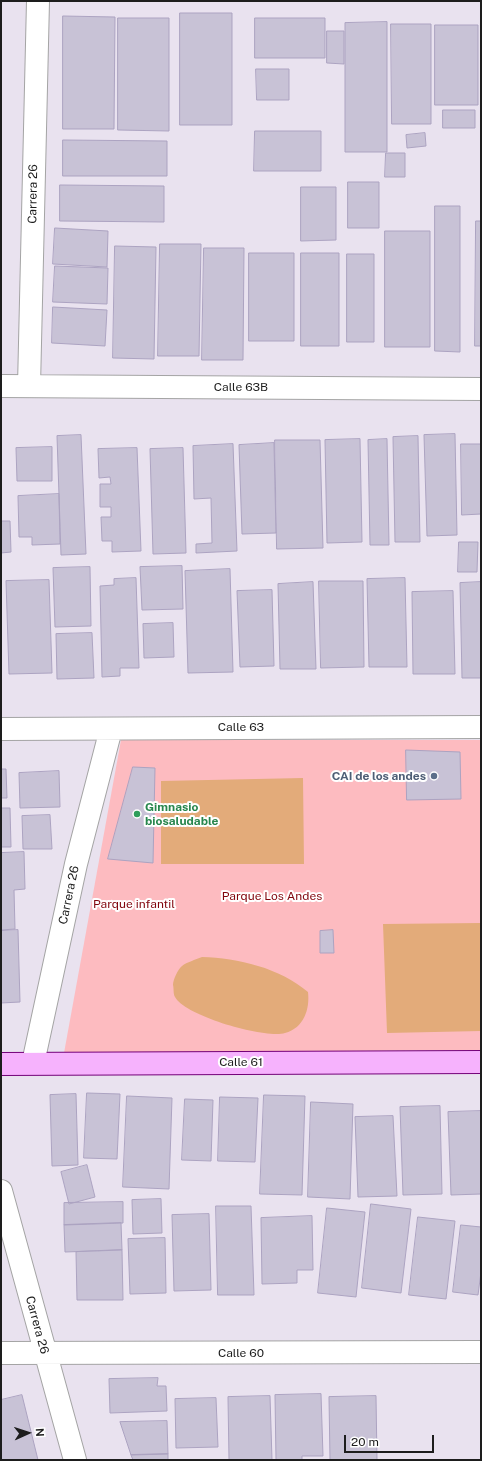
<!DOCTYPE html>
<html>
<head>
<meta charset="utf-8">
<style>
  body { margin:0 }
  #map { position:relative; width:482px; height:1461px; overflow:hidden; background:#e9e2ef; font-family:"Public Sans",sans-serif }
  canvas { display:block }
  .frame { position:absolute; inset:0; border:2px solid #1d1d1d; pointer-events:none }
  .north { position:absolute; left:8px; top:1413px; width:40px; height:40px; -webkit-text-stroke:3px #fff; paint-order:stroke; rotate:87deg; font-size:11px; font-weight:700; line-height:16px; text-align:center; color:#1d1d1d }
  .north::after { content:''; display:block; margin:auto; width:14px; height:18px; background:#1d1d1d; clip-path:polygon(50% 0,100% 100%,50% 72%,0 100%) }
  .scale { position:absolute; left:344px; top:1435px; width:90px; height:18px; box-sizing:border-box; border:2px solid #1d1d1d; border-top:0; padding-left:5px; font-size:12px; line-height:14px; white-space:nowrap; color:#1d1d1d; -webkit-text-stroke:3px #fff; paint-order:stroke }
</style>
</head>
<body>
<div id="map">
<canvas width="482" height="1461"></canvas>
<div class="frame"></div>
<div class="north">N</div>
<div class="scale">20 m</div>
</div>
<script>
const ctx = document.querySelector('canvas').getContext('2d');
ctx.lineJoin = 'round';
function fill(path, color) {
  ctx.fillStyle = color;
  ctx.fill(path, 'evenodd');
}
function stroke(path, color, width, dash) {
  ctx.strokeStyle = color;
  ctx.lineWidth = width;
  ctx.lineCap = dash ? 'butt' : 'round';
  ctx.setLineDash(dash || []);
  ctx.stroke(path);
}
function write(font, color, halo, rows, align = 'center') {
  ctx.font = font + ' "Public Sans",sans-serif';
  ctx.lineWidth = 4;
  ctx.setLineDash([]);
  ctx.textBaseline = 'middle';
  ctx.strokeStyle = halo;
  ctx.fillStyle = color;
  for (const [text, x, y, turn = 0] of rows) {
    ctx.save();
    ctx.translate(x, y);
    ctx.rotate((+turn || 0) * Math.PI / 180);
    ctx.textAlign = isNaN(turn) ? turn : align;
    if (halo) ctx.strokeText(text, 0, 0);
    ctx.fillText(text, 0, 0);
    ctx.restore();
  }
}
fill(new Path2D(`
  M121,740H481V1050L64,1053Z`), '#fdbbc0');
fill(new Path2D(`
  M303,778L304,864H161V781Z
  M481,923V1031L387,1033L383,924Z
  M202,957C238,958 280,968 308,992C310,1009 304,1028 285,1033C265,1039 185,1016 175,997C173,994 174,988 173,985C173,980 178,969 182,966C187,962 195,960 202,957Z`), '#e3ab7a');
const building = new Path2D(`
  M180,13H232V125H180Z
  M63,16L115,17L114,129H63Z
  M118,18H169V131L118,130Z
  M255,18H325V58H255Z
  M387,22V152H345V23Z
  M391,24H431V124H392Z
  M435,25H478V105H435Z
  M327,31H344V64L327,63Z
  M256,69H289V100H257Z
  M443,110H475V128H443Z
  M255,131H321V171H254Z
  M425,133L426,146L407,148L406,135Z
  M63,140L167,141V176H63Z
  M386,153H405V177H385Z
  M348,182H379V228H348Z
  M60,185L164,186V222L60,221Z
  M301,187H336V240L301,241Z
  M435,206H460V352L435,351Z
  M476,221H481V346H475Z
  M55,228L108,231L107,267L53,264Z
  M385,231H430V347H385Z
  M160,244H201L199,356H158Z
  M115,246L156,247L154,359L113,358Z
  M204,248H244L243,360H202Z
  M249,253H294V341H249Z
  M301,253H339V346H301Z
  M347,254H374V342H347Z
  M55,266L108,268L107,304L53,302Z
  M53,307L107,310L105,346L52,343Z
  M455,434L457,535L427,536L424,435Z
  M81,435L86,554L61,555L57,436Z
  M418,436L420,542H395L393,437Z
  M360,439L362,542L327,543L325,440Z
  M387,439L389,545H370L368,440Z
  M275,440H320L323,548L277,549Z
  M274,443L276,533L242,534L239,445Z
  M233,444L237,551L196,553V544L212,543L211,498L194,499L193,446Z
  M461,444H481V514L462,515Z
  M52,447V481H17L16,448Z
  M137,448L141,551L112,552V541H102L101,517H111V507H100V484H111L110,477L99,478L98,449Z
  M183,448L186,553L153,554L150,449Z
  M59,494L60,544L32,545V537H19L18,496Z
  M1,521H10L11,552L1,553Z
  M459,542H478L477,572H458Z
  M182,566L183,609L142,610L140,567Z
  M90,567L91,626L55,627L53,568Z
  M230,569L233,672L188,673L185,571Z
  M136,578L139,668H120V676L102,677L100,586L114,585V579Z
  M405,578L407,667H369L367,579Z
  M49,580L52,673L9,674L6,581Z
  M319,581H363L364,667L321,668Z
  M313,582L316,669H280L278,584Z
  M481,582V678H462L460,583Z
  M272,590L274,666L240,667L237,591Z
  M453,591L455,674H413L412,592Z
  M173,623L174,657L144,658L143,624Z
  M92,633L94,678L57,679L56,634Z
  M406,750L460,752L461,799L407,800Z
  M133,767L155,768L153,863L108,859Z
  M1,769H6L7,798H1Z
  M59,771L60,807L20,808L19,773Z
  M1,808H10L11,847H1Z
  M50,815L52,849H23L22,816Z
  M24,852L25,889L14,890L15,929L1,930V853Z
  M18,930L20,1002L1,1003V931Z
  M333,930L334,953H320V931Z
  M87,1093L120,1094L117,1159L84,1158Z
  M76,1094L78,1165L52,1166L50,1095Z
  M264,1095L305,1096L302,1195L260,1194Z
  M127,1096L172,1098L169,1189L123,1187Z
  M220,1097L258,1098L255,1162L218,1161Z
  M185,1099L213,1100L211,1161L182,1160Z
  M311,1102L353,1104L350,1199L308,1197Z
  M440,1106L442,1194L403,1195L400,1107Z
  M481,1111V1194L451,1195L448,1112Z
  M393,1116L397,1196L358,1197L355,1117Z
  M87,1165L95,1197L69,1204L61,1172Z
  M161,1199L162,1233L133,1234L132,1200Z
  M123,1202V1223L64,1225V1203Z
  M371,1204L411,1209L401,1293L362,1288Z
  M216,1206H251L254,1295H218Z
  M327,1208L365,1212L356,1297L318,1293Z
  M209,1214L211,1290L174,1291L172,1215Z
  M312,1216L313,1270H297V1283L262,1284L261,1218Z
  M418,1217L455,1221L446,1299L409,1295Z
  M121,1223L122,1250L65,1252L64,1225Z
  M461,1225L481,1227V1272L478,1295L453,1292Z
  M165,1238L166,1293L130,1294L128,1239Z
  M122,1250L123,1300H77L76,1252Z
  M158,1378L157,1386H166L167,1411L110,1413L109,1379Z
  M321,1394L323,1456H302V1460H276L275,1395Z
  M22,1395L38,1460H1V1400Z
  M270,1396L272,1460H229L228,1397Z
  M376,1396L377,1460H330L329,1397Z
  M216,1398L218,1447L176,1448L175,1399Z
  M167,1421L168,1454L131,1455L120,1422Z
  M168,1454V1460H133L131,1455Z`);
fill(building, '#c8c2d6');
stroke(building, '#aca3c1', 1);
const street = new Path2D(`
  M1,386L481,389
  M29,386L38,1
  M1,729L481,727
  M33,1063L76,864L111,729
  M1,1191L75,1460
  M1,1353L481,1352`);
const secondary = new Path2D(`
  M1,1064L481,1062`);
stroke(street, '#a4a4a4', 24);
stroke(secondary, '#730078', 24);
stroke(street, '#fff', 22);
stroke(secondary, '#f6b2fd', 22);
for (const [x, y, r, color] of [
  [434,776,4,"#5c6f8a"],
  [137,814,4,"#2e9e5b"]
]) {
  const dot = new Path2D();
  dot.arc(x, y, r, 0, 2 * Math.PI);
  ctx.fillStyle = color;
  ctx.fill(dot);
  stroke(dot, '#fff', 1.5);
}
write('12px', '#1d1d1d', '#fff', [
  ["Carrera 26",33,194,-89],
  ["Calle 63B",241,387],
  ["Calle 63",241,727],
  ["Carrera 26",69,895,-78],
  ["Calle 61",241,1062],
  ["Carrera 26",37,1325,75],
  ["Calle 60",241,1353]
]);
write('bold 12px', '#4e5e75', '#fff', [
  ["CAI de los andes",426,776]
], 'right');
write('bold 12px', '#27864d', '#fff', [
  ["Gimnasio",145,807],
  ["biosaludable",145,821]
], 'left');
write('12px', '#81050d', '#fff', [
  ["Parque Los Andes",272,896],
  ["Parque infantil",134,904]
]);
</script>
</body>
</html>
